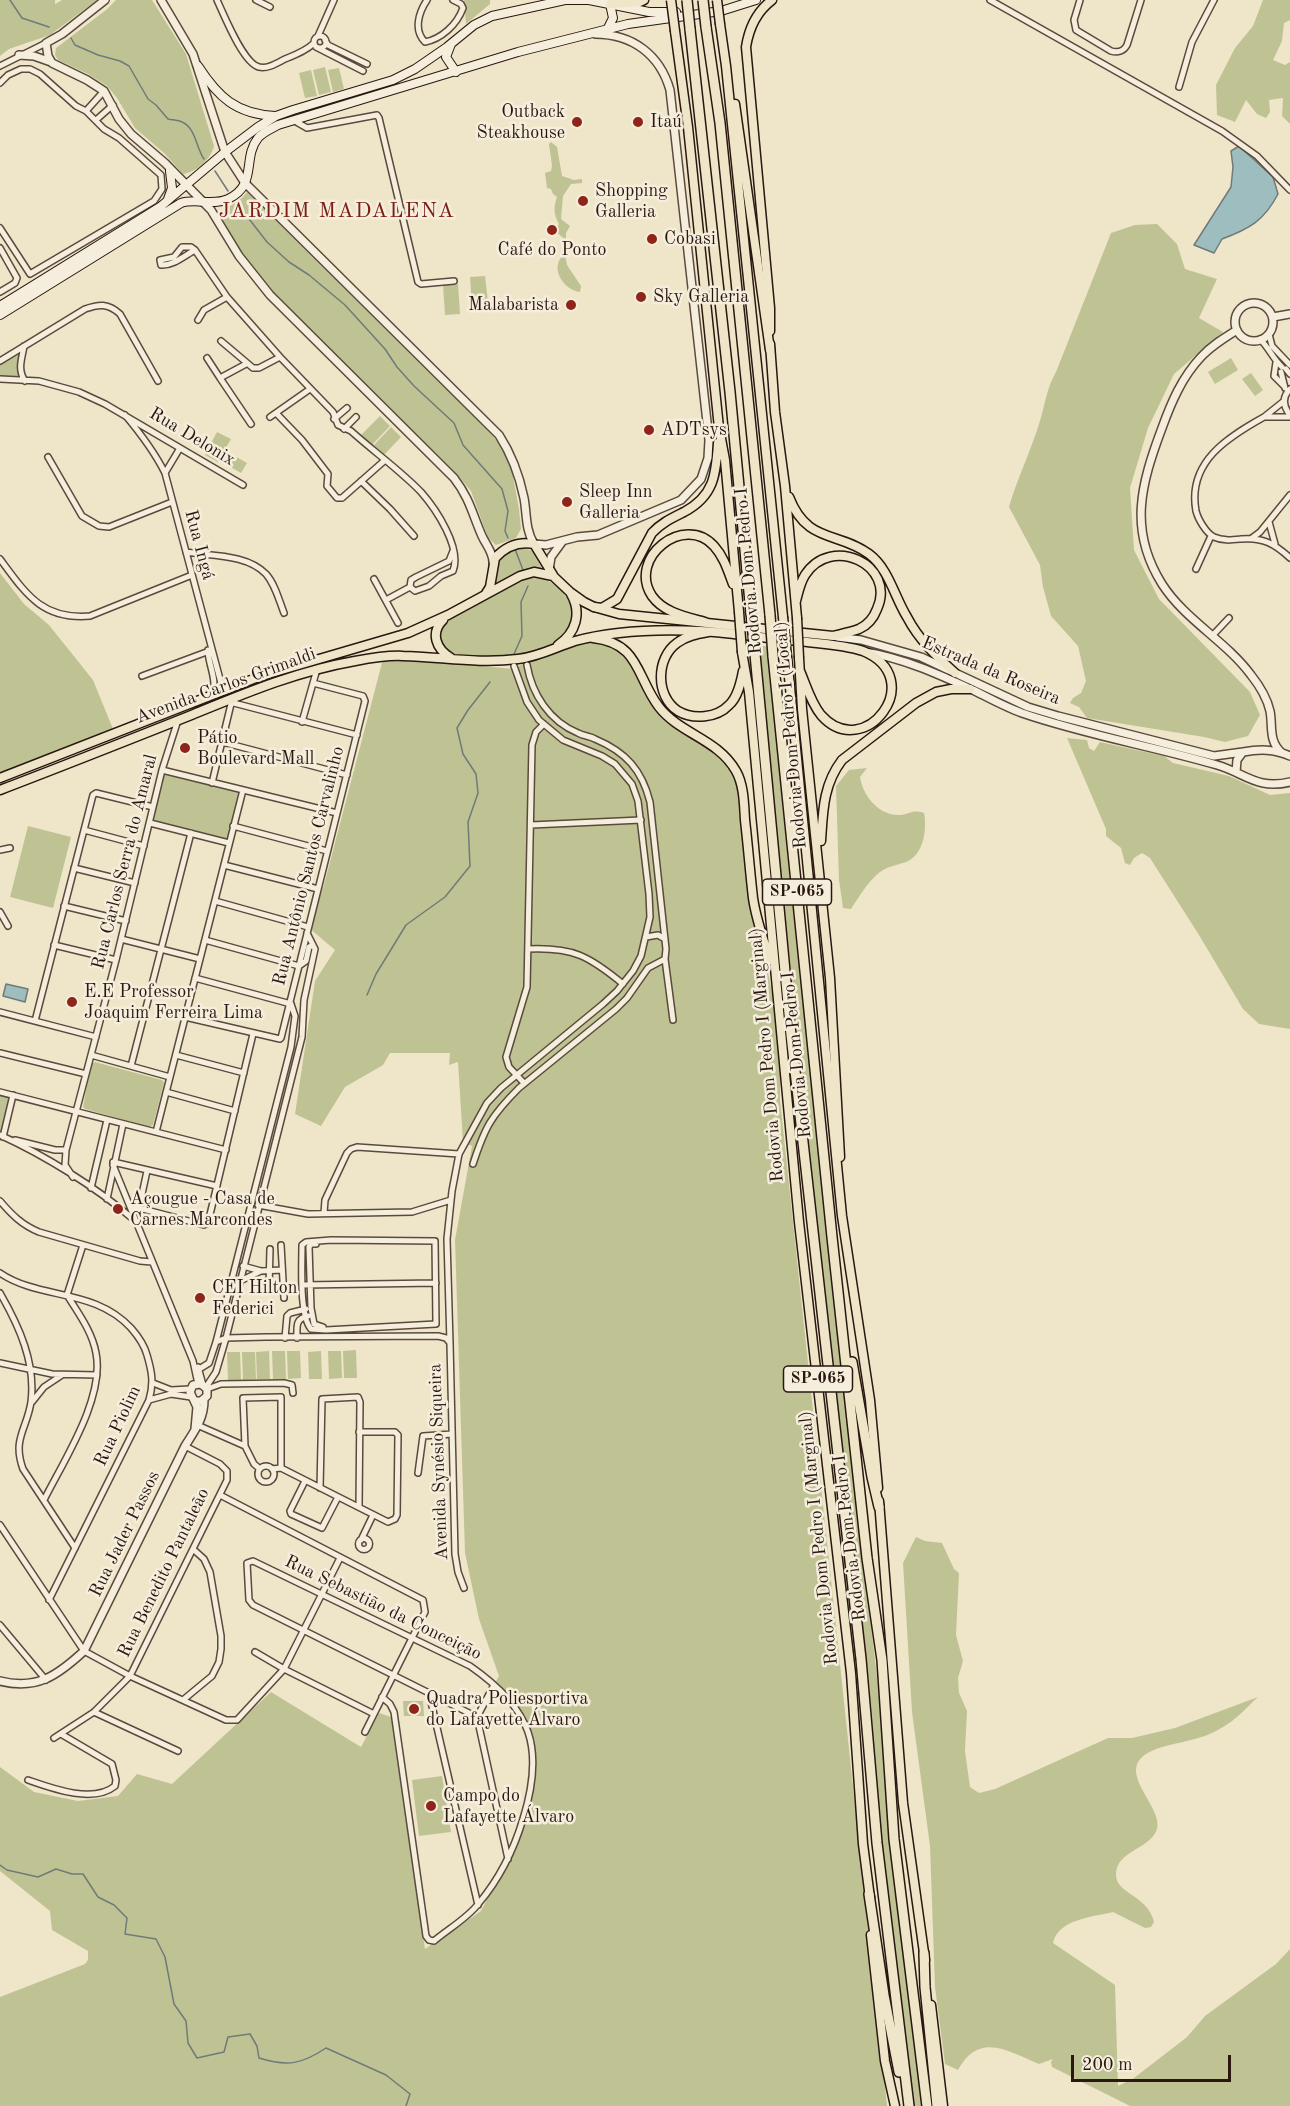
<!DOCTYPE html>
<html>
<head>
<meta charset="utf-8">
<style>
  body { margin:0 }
  #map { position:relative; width:1290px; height:2106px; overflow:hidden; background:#efe5c9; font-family:"Old Standard TT",serif }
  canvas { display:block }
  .scale { position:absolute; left:1071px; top:2055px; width:160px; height:27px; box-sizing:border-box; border:3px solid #291710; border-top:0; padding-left:8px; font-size:18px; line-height:21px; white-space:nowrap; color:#291710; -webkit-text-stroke:4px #f5eedc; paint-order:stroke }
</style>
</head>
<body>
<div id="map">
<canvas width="1290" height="2106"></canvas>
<div class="scale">200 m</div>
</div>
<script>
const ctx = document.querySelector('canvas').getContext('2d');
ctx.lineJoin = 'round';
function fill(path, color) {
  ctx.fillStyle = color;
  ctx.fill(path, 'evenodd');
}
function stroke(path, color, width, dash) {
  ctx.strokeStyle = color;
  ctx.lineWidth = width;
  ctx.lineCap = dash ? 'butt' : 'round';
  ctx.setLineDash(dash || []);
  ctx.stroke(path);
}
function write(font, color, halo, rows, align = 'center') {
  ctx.font = font + ' "Old Standard TT",serif';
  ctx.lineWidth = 5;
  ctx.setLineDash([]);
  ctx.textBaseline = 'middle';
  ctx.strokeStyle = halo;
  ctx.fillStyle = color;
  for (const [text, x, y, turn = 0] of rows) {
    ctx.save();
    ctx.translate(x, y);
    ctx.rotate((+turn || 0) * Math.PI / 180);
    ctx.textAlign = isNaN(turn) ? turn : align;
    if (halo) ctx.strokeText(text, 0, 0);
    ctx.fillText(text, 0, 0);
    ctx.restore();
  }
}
fill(new Path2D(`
  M0,0H55V4L62,0H97L50,35L9,49L0,56Z
  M116,0H152L186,54L214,146C211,159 197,172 183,174L164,153L135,128L117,98L107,86L88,74L58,60L55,55L56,48L106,10Z
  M464,0H490V4L466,24Z
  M1263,0H1290V20L1284,23L1282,41L1273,60L1285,65L1290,62V124L1282,116L1283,98L1269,100L1270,112L1266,118L1257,114L1246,100L1235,122L1217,115L1216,85L1235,48L1253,26Z
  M325,67L331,92L319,95L313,70Z
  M339,68L344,89L333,92L328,70Z
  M311,70L317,96L305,98L299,73Z
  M551,142L557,147L562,176L574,180L582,179V183L571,184L563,196L561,219L570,226L566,233V240L556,232V229L559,224C554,215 553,208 557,197L553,194L551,189L547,188L545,173L551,171L552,166L549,144Z
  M247,192L489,432L501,446L511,466L519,509L521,529L516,538L496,545L488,538L471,491L455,472L269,289L245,258L218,215C227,205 238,205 247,192Z
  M1157,224L1177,244L1185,269L1217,279L1199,318L1223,332L1174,374L1148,428L1130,488L1134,550L1159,599L1250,692L1260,715L1248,736L1225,742L1204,737L1087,718L1079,707L1070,703L1073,698L1081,693L1086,681L1078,646L1051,616L1043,587L1040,565L1009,507C1017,479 1030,453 1039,424C1045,406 1046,389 1056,372L1111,233L1135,225Z
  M565,254L567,265L581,286L580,292C563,290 548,266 565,254Z
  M485,276L488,302L472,304L470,277Z
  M458,284L460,314L445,315L443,285Z
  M22,350C20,360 16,369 21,378L0,377V363Z
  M1231,358L1238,370L1215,384L1208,372Z
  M1251,373L1263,390L1255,396L1242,379Z
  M380,416L390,426L372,445L361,435Z
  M391,427L401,437L384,455L374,445Z
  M217,432L231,439L218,462L205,455Z
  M226,451L247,463L241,473L220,461Z
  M521,547L533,551L543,571L491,590C495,568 496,552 521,547Z
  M0,573L24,604L49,625L93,680L113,729L0,774Z
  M531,576C555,576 585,608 567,632C543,663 483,661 449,654C439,640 436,637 446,621L522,579Z
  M602,639L621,650L636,669L659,707L709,747L725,764L743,793L756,914L780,1031V1100L887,2106H0V1997L85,1964L88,1960V1951L52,1930L50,1911L0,1871V1767L34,1792L78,1801L118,1796L137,1774L172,1784L271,1692L361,1747L379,1713L391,1717L425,1949L481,1911L514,1847L531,1792V1743L516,1708L494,1685L499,1676L479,1619L465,1553L455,1240L472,1146L463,1142L458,1062L449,1065L450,1053H390L383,1065L345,1087L321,1126L295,1114L315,981L335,950L308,927L324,885L383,659L424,660L513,669L550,650Z
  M760,646H768L783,813L828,1245L878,1686L889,1829L924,2106H914L880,1830L869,1684L819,1248L760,666Z
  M1067,738L1087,740L1089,748L1094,751L1100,742L1164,756L1173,763L1229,776L1270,795L1290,793V1029L1259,1024L1243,1009L1199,935L1150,858L1142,853L1134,858L1130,865L1125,863L1121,848L1106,836V829Z
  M867,768L860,777C863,796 879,816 900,815C911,814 912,809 924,813C927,829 924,855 906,862C897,865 889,866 880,872C868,881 859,897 851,909L843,908L839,880L836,786L849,770Z
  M164,773L239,791L228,840L152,821Z
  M28,826L71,837L53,908L10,897Z
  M95,1062L162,1080L164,1083L153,1125L149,1127L85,1109L83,1107L91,1064Z
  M0,1094L9,1096L1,1131L0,1130Z
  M356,1350L357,1378H344L343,1351Z
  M269,1351L270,1379H257L256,1352Z
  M272,1351H285L286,1379H273Z
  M287,1351H300L301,1378L288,1379Z
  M321,1351L322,1379H309L308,1352Z
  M328,1351H341L342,1378L329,1379Z
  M227,1352H240L241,1380H228Z
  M242,1352H255L256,1379L243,1380Z
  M916,1537L925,1541L942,1543L954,1569L959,1573L956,1635L963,1661L958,1678L959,1693L967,1711L965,1751L970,1787L979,1793L995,1789L1108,1738H1132L1175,1728L1258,1697C1247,1707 1236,1720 1223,1727C1216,1731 1207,1736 1198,1738C1182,1744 1138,1746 1136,1769C1135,1788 1162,1812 1157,1829C1150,1850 1116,1850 1116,1875C1116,1894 1148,1895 1154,1922L1151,1927L1145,1928L1113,1912C1093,1917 1058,1919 1053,1943L1115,1985L1118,2086L1134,2078L1187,2037L1205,2016L1276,1964L1290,1949V2106H1130L1052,2067L1051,2062L1053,2059L1039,2064C1008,2051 979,2031 958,2070L945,2064L935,1987L930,1846L912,1712L903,1563Z
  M423,1701L424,1716H404L403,1701Z
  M442,1776L451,1832L419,1836L412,1780Z`), '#bfc393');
const water = new Path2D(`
  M1239,146L1273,177L1278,194C1264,221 1249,229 1222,239L1214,253L1194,245L1231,187L1233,167L1231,151Z
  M6,984L28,989L25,1002L3,996Z`);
fill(water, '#9dbdbf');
stroke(water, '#6f7b79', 1.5);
stroke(new Path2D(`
  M10,0L22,18L49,27
  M71,38L75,45L98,55L120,61L129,66L148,99L156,105L168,119C172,120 178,120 182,122C196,128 196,148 204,159
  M215,171L228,191
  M239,206L267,242L289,262L309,275L345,305L385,349L397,367L414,386L454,423L463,445L502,489L508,511L505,531L508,538
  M515,549L523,570
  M514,654L522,636L521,602L528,586
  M367,995L376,974L406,925L445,897L470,866L468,822L478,793L476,774L463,754L457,728L468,710L490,682
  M0,1865L7,1870L38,1877L56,1869L72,1874H83L98,1897L114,1905L127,1918L125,1934L156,1939L165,1957L174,2004L186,2021L188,2043L197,2058L224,2052L228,2037L250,2034L257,2046L259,2058C288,2067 302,2064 326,2048L386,2075L410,2094L406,2106`), '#6f7b79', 1.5);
const minor = new Path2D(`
  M217,0C224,15 243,63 259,67C268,69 277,63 285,59C295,55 306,51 314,43
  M256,0L270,7
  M427,0C419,12 413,30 425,42C441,39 457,25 463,8L461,4L453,0
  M990,0L1222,131L1257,156L1290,190
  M1080,0L1074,20L1076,30L1111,51C1118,53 1124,51 1127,45L1141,0
  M318,36L334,0
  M314 42a6 6 0 1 1 12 0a6 6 0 1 1-12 0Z
  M325,40L328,45L367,64
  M316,47L363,71
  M0,66L46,43
  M0,83L8,75L21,69H30L40,74L76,106L86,111L104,129L119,138L161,175L162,189L154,201L30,274L0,228
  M1179,87L1192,42L1214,0
  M86,111L104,91
  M96,120L113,105
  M293,120L307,128L377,115L379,118L418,282L421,284L454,281
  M0,248L17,278L15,283L0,292
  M195,250C184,256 173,266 161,265L160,260L174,257L182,247H191L195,250L227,297L280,357L333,412L338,425L351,431C373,451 401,471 421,492C436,509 462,548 453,571L441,576L429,586L415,591L410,587
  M198,320L204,310L227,297
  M1269,334L1272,346L1290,365
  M1260,339C1269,348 1273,359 1282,367
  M221,341L253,368H259L280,357
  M24,346C22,359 17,369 25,381
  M207,358L220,378
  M0,361L85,309C99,304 108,303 120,314L158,381
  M1276,362L1274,376L1284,386
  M246,364L220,378L251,424
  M1286,369L1290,374
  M1281,372L1285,388
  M0,379L39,381L79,392L105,404L243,485
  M1290,389C1282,397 1283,406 1290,415
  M1284,401L1264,417H1290
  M276,413L302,440L328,474L327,486L337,498H342L384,461
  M125,415C141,434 154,451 165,473L221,683L228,689
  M270,417L310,389
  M1264,417C1228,437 1187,462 1196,511C1198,519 1206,533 1214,537C1223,541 1231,540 1241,539C1263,537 1275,544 1290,558
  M334,419L347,408
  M344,429L356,417
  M48,457L82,516L99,526L109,527L172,502
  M165,473L180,448
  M361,481L390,509L414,536
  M1269,522L1275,544
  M1252,538L1260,532L1290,495
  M186,552C211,556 247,554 266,574C275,584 279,600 284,613
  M0,559C26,594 42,620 90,616L192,575
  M1196,569L1211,536
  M374,579L398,623
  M386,600L410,587L411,580L416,577L449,561L453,551
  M1212,636L1229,618
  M208,650C208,665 219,682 211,696
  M142,676L212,650
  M226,701L357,735
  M302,722L317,669
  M222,742L347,775
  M162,770L337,813
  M212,783L231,704
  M150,823L229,843
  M531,825L641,820
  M233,826L327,851
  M84,830L144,846
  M0,850L10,848
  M224,865L318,889
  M74,868L135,883
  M215,901L308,927
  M64,906L126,921
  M0,912L8,926
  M646,937L658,935L665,939
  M121,939L200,959
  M205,940L299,966L306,961L309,947L313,945
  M54,945L116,960
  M528,949C573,947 589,956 623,984
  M665,959L673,1020
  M195,978L291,1004
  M0,1012L96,1037
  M185,1017L280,1039L281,1038L365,701L363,696L313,683
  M35,1021L93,795L96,793L153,807
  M0,1053L86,1074
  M91,1055L170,1077
  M176,1055L244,1073
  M131,1066L191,833
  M524,1083L509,1067L506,1057L527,987L532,745L536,732L544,724
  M0,1092L226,1150
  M166,1092L235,1111
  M156,1132L243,790
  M0,1135C44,1155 96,1187 133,1219
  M3,1137L13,1095
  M15,1140L55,1150H66
  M113,1162L217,1186
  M473,1164C485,1127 491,1116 519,1088L616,1009L627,998L648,968L665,959L666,949L650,802C642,770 626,752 595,739C590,736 583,736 578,733C549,721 532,694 527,665
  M113,1165L193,1361L198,1384
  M73,1177L65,1165L66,1150L116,960L162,770L178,720
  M91,1188L107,1120
  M107,1199L123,1124
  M0,1201C12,1215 22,1225 39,1232L140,1261L152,1262
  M258,1205L308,1214L412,1212L451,1200
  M139,1208L147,1171
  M131,1209L139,1208L204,1225L208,1223L253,1034
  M324,1213L325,1200L347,1153L351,1149L357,1147L459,1154
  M331,1240L435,1241L436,1324L326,1330L311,1329C299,1315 302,1264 302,1245L306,1242Z
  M316,1244H311L309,1247L311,1308L314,1324L323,1327
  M281,1245L284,1298
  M243,1266L261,1271L282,1270
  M0,1273C40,1300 94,1288 131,1328C138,1336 144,1344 147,1355C152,1372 154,1383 149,1400L49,1600
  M231,1280L240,1281L261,1271
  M303,1285L436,1283
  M269,1288L270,1249
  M0,1293C19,1326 36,1363 31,1402C27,1429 12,1439 23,1469L75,1548
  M285,1338L287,1316L290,1313L306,1309
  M297,1338C297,1326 295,1319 308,1316
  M216,1342L226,1338L266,1337L438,1336L446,1338L450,1343L455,1554L458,1572L464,1588
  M450,1343L447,1239L452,1191L459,1154L487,1103L501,1088L603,1004L617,991L633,971L641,956L650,917L649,894L638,801L632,784L615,764L602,756L563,740L539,720L527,702L514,666
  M0,1363L52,1374L97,1375
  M198,1367L203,1385
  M196,1371L209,1363L216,1342L291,1047L295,1016L291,1004
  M153,1383L171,1390L190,1389
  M206,1387L216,1372L226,1338L302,1037L304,1000L315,949L307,933
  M207,1389L221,1384L284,1383L292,1385L293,1393
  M149,1400L171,1394L191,1397
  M32,1402L44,1387L62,1375
  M195,1424L245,1446L254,1464L260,1469
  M245,1446L243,1398L281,1397V1468
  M258 1474a8 8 0 1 1 16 0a8 8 0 1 1-16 0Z
  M272,1469L281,1468L388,1522L395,1519L397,1515L398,1435L395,1432H359
  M418,1473L423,1436L452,1434
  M305,1481L290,1511L291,1514L322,1528L338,1497
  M320,1488L322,1399L358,1397L360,1402L359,1507
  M220,1495L423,1600L425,1612L365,1732
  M44,1500C64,1460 105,1398 96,1353C92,1331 78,1313 67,1295L83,1245
  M0,1525L84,1651L130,1676L226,1720H237L284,1669L340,1558
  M358.5 1544a5.5 5.5 0 1 1 11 0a5.5 5.5 0 1 1-11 0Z
  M361,1540L373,1515
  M0,1625L46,1680
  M255,1652L284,1669L374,1714
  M429,1693L478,1905
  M382,1697L390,1704L394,1712L426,1936L429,1940L434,1941C448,1929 468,1918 479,1903C500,1878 514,1849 523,1819C545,1748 532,1709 470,1666L253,1561L247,1563L249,1600L253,1605L477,1717
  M183,1700L212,1676L219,1662L221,1649V1636L210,1572L204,1559L193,1549
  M94,1712L178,1751
  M477,1717L508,1859
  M477,1717L494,1685
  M54,1738L94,1712L130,1676L227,1480V1471L220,1464L185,1446
  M28,1780C51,1788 93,1804 115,1786L116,1780L112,1764L61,1734`);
const tertiary = new Path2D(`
  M105,0L62,34L46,43L48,56L52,63L87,80L104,91L119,119L131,134L165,163L211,210L239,256L270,295L454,478C470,499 472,513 482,536C486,545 493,552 493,562
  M161,0L193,54L225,152L245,183L499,435C512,455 519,474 524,498C527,514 525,529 534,544L546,545L577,537L598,535L681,500L701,479L708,458L709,440L670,90C660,55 633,34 595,34
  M19,55L34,56L51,62
  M1235 322a19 19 0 1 1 38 0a19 19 0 1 1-38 0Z
  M1273,317L1290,314
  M1237,330C1224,338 1211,346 1201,357C1182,377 1171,403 1162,428C1141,484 1128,530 1162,584C1185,620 1226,641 1251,675C1259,685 1267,698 1270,711C1273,726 1268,741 1282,753
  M549,570L551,557L562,542
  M837,637L861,640L921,657L1028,707L1058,716L1214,756L1243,752
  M865,652C903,658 938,674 973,690C989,698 1005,707 1022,713C1086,735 1152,746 1217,765C1245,773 1257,790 1290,782
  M1236,772L1237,760L1243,752C1260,749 1274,749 1290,756
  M195,1429L197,1407L190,1392L193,1385L201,1384L207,1389V1396L201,1401H195
  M0,1681C37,1690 57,1676 84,1651L185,1446C195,1430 204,1419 204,1400`);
const secondary = new Path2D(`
  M607,30L613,18L610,4
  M451,44L446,57L456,72
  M198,66C218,97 236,114 275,116
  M168,199L172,188L170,171
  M0,306L160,207L225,152L258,127L276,116L293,110L393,80L415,69L447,47L474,25L492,16L565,0H589L649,12H676
  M0,315L181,203C196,198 213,206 228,199C258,185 242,158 258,138C263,132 271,129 278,125L518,52L628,24L721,11L756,0`);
const primary = new Path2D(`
  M770,331V308L746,47C749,28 756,12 772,0
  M770,344L775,412L785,486L797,618
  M789,497C807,544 838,531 869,554C889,569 894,596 907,617C919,640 936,656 955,673
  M485,595L490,587L495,558C506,546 518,541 534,544L553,575
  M443,620C430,633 436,649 451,658
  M558,645C576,633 582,613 571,594
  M799,658L802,709L830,978L840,1157
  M0,778L261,676L408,633L448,615L520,576L534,572L553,576L570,592L584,602L594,607L619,614L833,636C841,634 851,632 859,629C868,625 874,617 877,609C897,565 831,534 805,575C800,583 798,593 796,601
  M0,790C63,766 126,741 189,716C243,694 297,671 355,661C371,658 387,655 403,656C442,657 479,664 518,659C538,657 556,647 575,641C616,630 658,629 700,631C733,633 765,638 798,641C816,643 847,645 863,651C930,679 864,764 821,715C811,703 806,685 800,671
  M821,841C823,811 823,785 842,760L916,703L936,692L951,689H970`);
const trunk = new Path2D(`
  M610,4L640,2L644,0
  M720,24L726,66L783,617
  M675,31L688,127L719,428L725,460L739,612
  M735,104L770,350
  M594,607L602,608L617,599L652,533C661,523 672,518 684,512C714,496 716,475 718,443
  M705,622C687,617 664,613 652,596C627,558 684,513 714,546C724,557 728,571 733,584
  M708,632C697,634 686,636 677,643C656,658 655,696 678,711C693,720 717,718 729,705C738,697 741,682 743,671
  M593,638C640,643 636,677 659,707C680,734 718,739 736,771C744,785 744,804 745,820C748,846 750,872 753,898C756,919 763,939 770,960
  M742,652L749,692L799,1222L851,1673L863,1844L870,1898
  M787,657L842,1216L870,1400L878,1488
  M879,1501L903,1803L925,1960
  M871,1935L885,2061L895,2106
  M931,2005L943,2106`);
const motorway = new Path2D(`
  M706,27L720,123L770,615
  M690,29L730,392L751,613
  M755,654L791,1035L861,1659L877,1843L909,2106
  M773,656L832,1237L867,1558L882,1660L894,1839L927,2106
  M852,1362L872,1477L879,1507
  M869,1894L884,1995L899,2072
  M924,1953L925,1987L937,2106`);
stroke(minor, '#5a4a3e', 8);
stroke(tertiary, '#5a4a3e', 10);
stroke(secondary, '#291710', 10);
stroke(primary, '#291710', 11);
stroke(trunk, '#291710', 11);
stroke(motorway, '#291710', 12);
stroke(minor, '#f5eedc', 5);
stroke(tertiary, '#f5eedc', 7);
stroke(secondary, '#f5eedc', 8);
stroke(primary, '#efe5c9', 8);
stroke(trunk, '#efe5c9', 8);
stroke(motorway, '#efe5c9', 9);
const primaryBridge = new Path2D(`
  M797,618L799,658`);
const trunkBridge = new Path2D(`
  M671,0L675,31
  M717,0L720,24
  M739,612L742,652
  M783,617L787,657`);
const motorwayBridge = new Path2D(`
  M687,0L690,29
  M703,0L706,27
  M751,613L755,654
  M770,615L773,656`);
stroke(primaryBridge, '#291710', 11, []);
stroke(trunkBridge, '#291710', 11, []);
stroke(motorwayBridge, '#291710', 12, []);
stroke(primaryBridge, '#efe5c9', 8);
stroke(trunkBridge, '#efe5c9', 8);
stroke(motorwayBridge, '#efe5c9', 9);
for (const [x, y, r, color] of [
  [577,122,6,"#8f2418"],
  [638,122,6,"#8f2418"],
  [583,201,6,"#8f2418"],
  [552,230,6,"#8f2418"],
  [652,239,6,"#8f2418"],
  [641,297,6,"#8f2418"],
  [571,305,6,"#8f2418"],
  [649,430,6,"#8f2418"],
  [567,502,6,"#8f2418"],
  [185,748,6,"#8f2418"],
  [72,1002,6,"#8f2418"],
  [118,1209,6,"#8f2418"],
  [200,1298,6,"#8f2418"],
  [414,1709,6,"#8f2418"],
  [431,1806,6,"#8f2418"]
]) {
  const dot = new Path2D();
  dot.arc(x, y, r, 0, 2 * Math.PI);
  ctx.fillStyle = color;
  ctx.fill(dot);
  stroke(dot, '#f5eedc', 2);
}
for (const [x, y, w] of [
  [797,892,69],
  [818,1379,69]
]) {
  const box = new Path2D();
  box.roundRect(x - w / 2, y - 13, w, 26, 4.5);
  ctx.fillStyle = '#f5eedc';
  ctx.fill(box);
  stroke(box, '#291710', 1.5);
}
write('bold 16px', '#291710', null, [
  ["SP-065",797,892],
  ["SP-065",818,1379]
]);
write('18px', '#291710', '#f5eedc', [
  ["Outback",565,112,"right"],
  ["Steakhouse",565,133,"right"],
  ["Itaú",650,122],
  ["Shopping",595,191],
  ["Galleria",595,212],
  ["Cobasi",664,239],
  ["Café do Ponto",552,250,"center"],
  ["Sky Galleria",653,297],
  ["Malabarista",559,305,"right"],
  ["ADTsys",661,430],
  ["Sleep Inn",579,492],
  ["Galleria",579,513],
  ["Pátio",197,738],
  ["Boulevard Mall",197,759],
  ["E.E Professor",84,992],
  ["Joaquim Ferreira Lima",84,1013],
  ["Açougue - Casa de",130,1199],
  ["Carnes Marcondes",130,1220],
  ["CEI Hilton",212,1288],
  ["Federici",212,1309],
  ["Quadra Poliesportiva",426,1699],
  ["do Lafayette Álvaro",426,1720],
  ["Campo do",443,1796],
  ["Lafayette Álvaro",443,1817]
], 'left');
write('18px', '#291710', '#f5eedc', [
  ["Rua Delonix",192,437,31],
  ["Rua Ingá",199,545,75],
  ["Rodovia Dom Pedro I",749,571,-95],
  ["Estrada da Roseira",991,671,23],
  ["Avenida Carlos Grimaldi",226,686,-20],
  ["Rodovia Dom Pedro I (Local)",791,735,-95],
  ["Rua Carlos Serra do Amaral",125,862,-76],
  ["Rua Antônio Santos Carvalinho",309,866,-76],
  ["Rodovia Dom Pedro I (Marginal)",767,1055,-95],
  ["Rodovia Dom Pedro I",797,1055,-96],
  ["Rua Piolim",118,1426,-65],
  ["Avenida Synésio Siqueira",439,1462,-92],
  ["Rua Jader Passos",125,1534,-64],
  ["Rodovia Dom Pedro I (Marginal)",819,1538,-96],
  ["Rodovia Dom Pedro I",850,1538,-97],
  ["Rua Benedito Pantaleão",164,1573,-64],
  ["Rua Sebastião da Conceição",383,1608,26]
]);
ctx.letterSpacing = '1.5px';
write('21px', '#7a1f14', '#f5eedc', [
  ["JARDIM MADALENA",337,211]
]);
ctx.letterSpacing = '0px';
</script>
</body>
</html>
